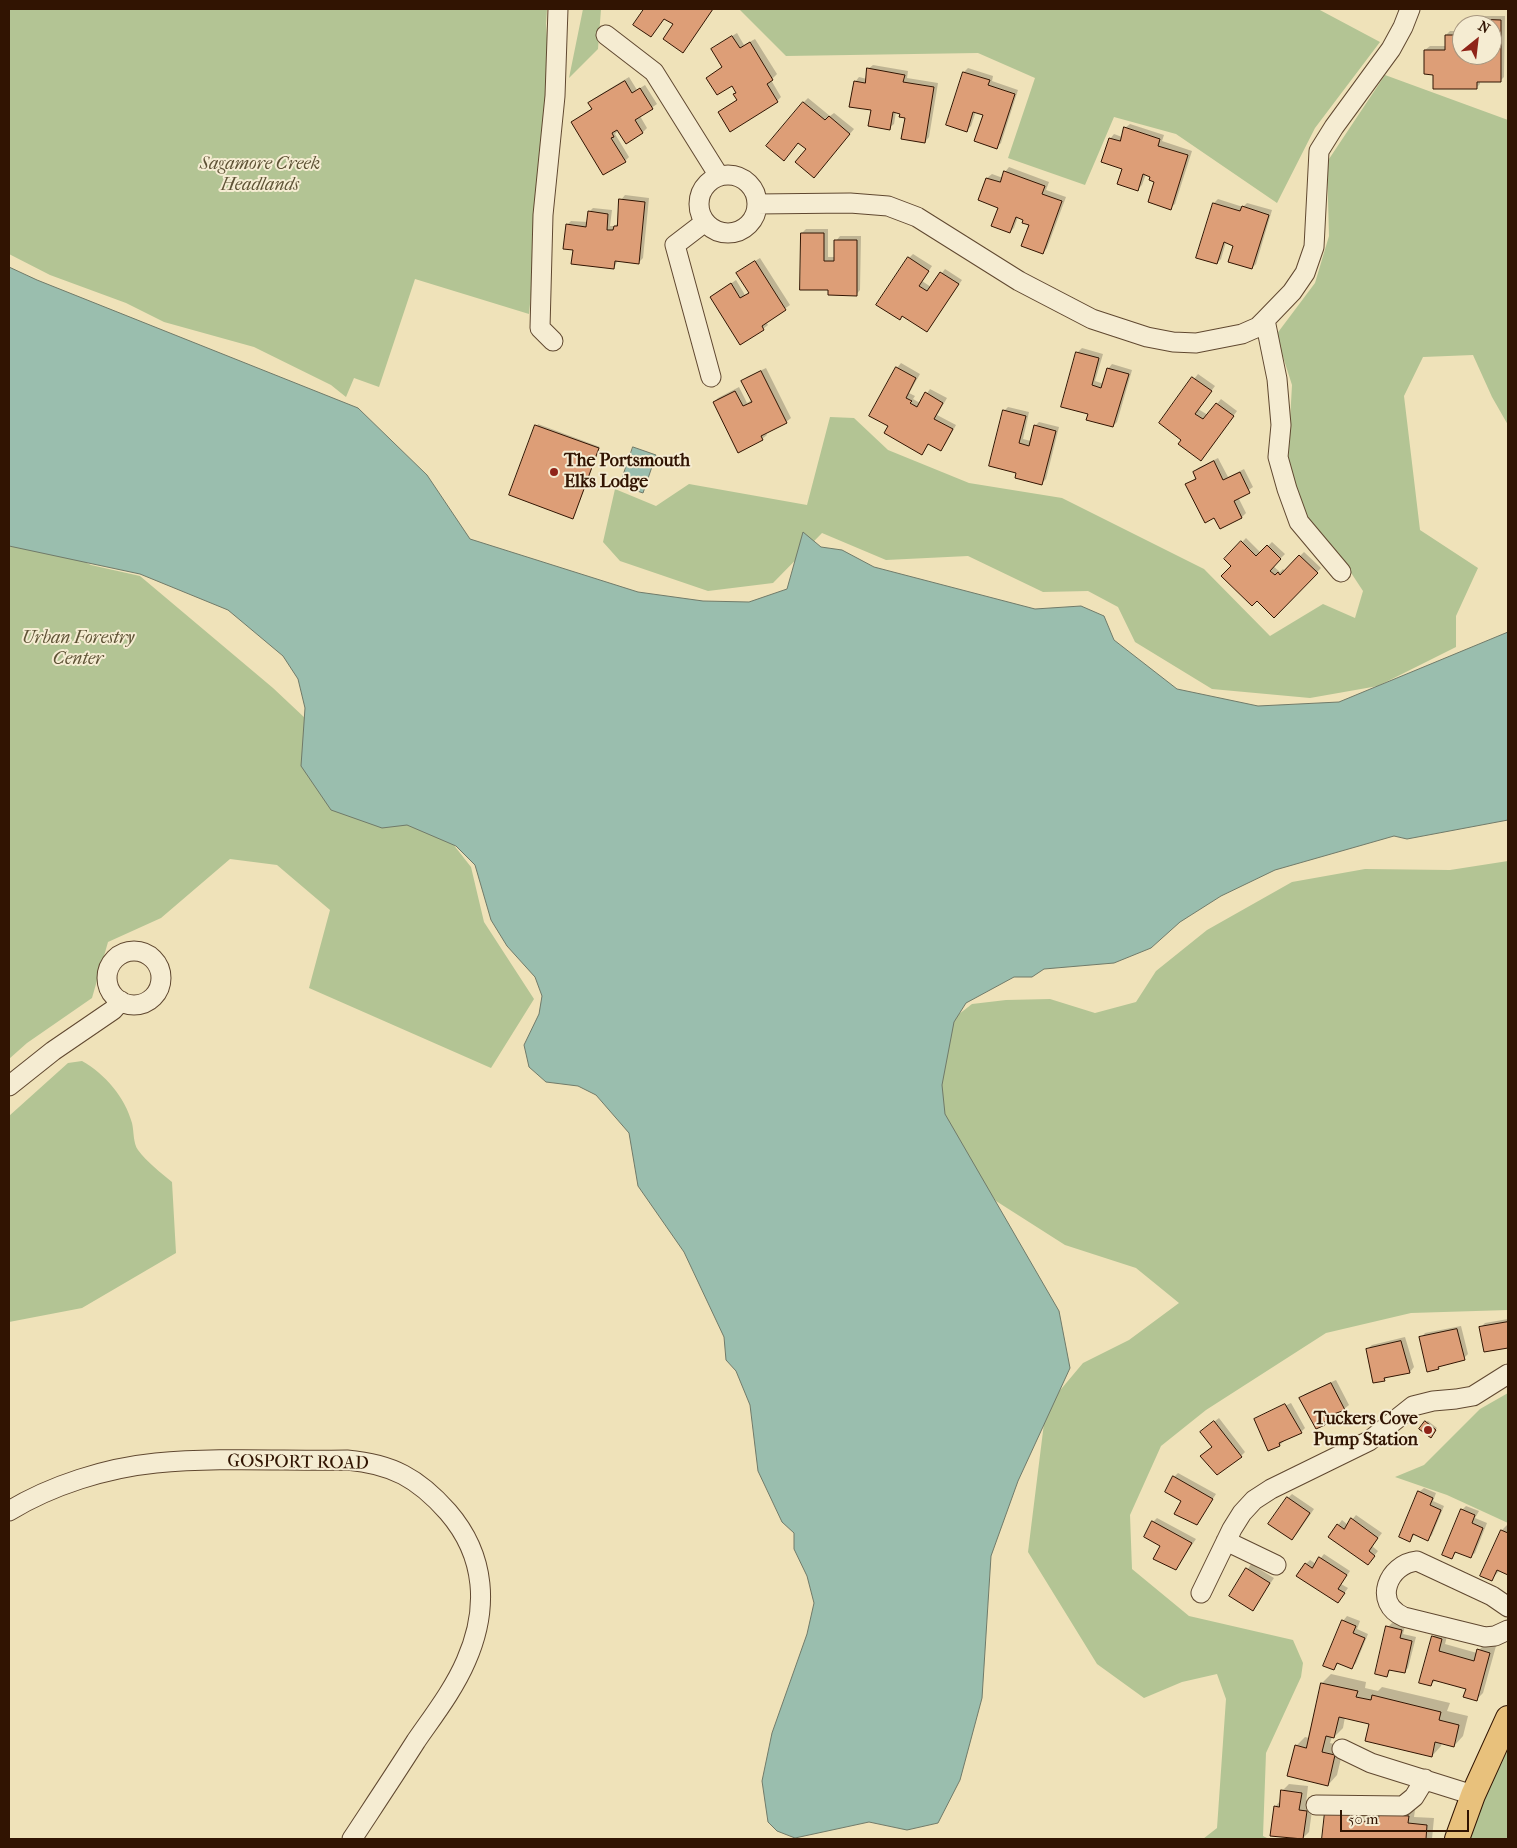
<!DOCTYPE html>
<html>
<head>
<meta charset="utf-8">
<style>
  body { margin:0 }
  #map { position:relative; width:1517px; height:1848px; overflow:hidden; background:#efe2b9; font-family:"IM FELL French Canon",serif }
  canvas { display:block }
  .frame { position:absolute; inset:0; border:10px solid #311402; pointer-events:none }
  .north { position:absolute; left:1452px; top:15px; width:50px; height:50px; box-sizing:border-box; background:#f5ecd2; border:1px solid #a7967f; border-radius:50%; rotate:29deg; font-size:14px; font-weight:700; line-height:20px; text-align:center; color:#311402 }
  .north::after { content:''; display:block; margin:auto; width:18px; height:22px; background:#8f2418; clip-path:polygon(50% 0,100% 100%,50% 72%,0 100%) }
  .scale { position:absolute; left:1340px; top:1810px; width:129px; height:22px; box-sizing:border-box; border:2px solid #311402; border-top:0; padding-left:6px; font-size:15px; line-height:18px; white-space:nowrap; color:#311402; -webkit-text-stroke:4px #f5ecd2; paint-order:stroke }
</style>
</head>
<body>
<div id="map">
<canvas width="1517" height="1848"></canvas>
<div class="frame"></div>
<div class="north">N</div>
<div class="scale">50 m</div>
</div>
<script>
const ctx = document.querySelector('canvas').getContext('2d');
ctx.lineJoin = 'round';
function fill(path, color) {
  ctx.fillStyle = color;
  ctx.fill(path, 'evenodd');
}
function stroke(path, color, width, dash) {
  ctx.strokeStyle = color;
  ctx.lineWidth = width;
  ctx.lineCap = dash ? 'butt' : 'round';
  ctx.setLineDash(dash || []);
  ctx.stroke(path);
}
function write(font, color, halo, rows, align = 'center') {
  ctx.font = font + ' "IM FELL French Canon",serif';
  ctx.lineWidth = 4;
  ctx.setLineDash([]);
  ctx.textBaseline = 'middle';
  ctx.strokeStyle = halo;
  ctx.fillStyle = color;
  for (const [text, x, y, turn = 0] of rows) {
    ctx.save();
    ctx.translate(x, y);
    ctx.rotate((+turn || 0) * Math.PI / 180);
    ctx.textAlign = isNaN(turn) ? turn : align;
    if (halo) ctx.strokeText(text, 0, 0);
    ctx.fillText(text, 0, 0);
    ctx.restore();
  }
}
fill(new Path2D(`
  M9,9H547L546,24L551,95L529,314L415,279L379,387L354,378L346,397L331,385L254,347L164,322L126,303L50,275L9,254Z
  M583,9H601L598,49L569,78Z
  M739,9H1318L1380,42L1315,128L1277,203L1176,134L1114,117L1085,185L1008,158L1035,78L978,53L786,56Z
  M1385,75L1508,120V425L1492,397L1473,355L1423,357L1404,396L1420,530L1478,568L1456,616V647L1378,686L1310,698L1212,689L1135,642L1118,607L1088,591L1043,592L968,556L886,560L822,533L773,583L708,591L620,561L603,542L615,489L656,506L689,484L807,505L830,417L854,418L888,450L969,483L1062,498L1204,569L1270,636L1323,604L1355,618L1363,591L1340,556L1305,517L1288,457L1292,385L1276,335L1315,283L1329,236L1327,162Z
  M38,546L79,559L91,565L140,576L273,688L322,734L449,839L471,867L484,922L534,999L491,1068L309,988L330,910L277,865L230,859L161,918L108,942L92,998L27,1043L9,1059V547Z
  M1508,861V1310L1411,1313L1326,1333L1206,1410L1161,1446L1130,1515L1132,1569L1189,1616L1293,1640L1303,1663L1301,1677L1266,1753L1263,1836L1269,1839H1203L1217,1828L1226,1699L1217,1674L1182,1682L1144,1698L1097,1664L1028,1552L1046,1407L1083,1363L1129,1340L1179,1303L1136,1268L1065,1245L996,1201L940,1131L941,1028L972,1004L1006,1000L1050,999L1095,1013L1136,1002L1156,971L1207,930L1292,882L1365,869L1450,870Z
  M82,1061C105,1074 125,1097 132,1123C134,1131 133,1143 138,1150C147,1162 160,1172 172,1182L176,1253L82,1308L9,1322V1116L68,1063Z
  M1508,1393V1523L1447,1495L1395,1477L1424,1465L1480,1409Z
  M1508,1743V1839H1468L1502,1755Z`), '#b3c494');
const water = new Path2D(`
  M9,267L37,280L358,408L427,475L470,539L638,592L703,601L749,602L787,589L803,532L821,547L842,550L874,567L1035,609L1081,606L1104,616L1114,640L1177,689L1258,706L1339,702L1508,632V820L1407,839L1394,836L1275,870L1221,896L1180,922L1151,948L1114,963L1044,969L1032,977H1014L966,1003L954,1022L942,1085L945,1114L1059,1311L1070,1368L1018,1481L991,1556L982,1698L960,1780L938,1823L907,1830L869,1822L795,1838L777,1831L768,1822L762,1781L772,1733L807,1634L814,1603L807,1576L794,1549V1533L782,1522L758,1471L750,1405L736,1371L726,1360L724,1337L684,1252L638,1186L629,1133L596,1095L578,1086L546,1082L529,1067L524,1045L539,1014L542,996L535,977L507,946L491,920L475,865L456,846L407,825L382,828L331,810L301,766L305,708L298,679L283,656L228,610L140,574L9,546Z
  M633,447L656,455L643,493L620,485Z`);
fill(water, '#9abeae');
stroke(water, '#707a69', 1);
fill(new Path2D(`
  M645,9H713L683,51L674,24L665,18L651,36L635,25Z
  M1481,16H1505L1504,77L1500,81H1480V84L1476,88L1435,73L1425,50L1430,46H1446V35L1450,31H1462V55H1492V25H1476V20Z
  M737,33L744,45L755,39L777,74L771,80L781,97L777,101L719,112L738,99L737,92L732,85L708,78L723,66L717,45Z
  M873,65L908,71L907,78L938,83L929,137L925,142L901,113L896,112L894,124L889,128L872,109L855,82L859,77L867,79L868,69Z
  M968,68L993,76L992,81L1018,90L1001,143L997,147L985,114L976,111L971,126L967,130L964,72Z
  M629,77L637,90L645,85L657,104L640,116L647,128L643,132L626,142L619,130L615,134L629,157L625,161L573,122L592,108L589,103L593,99Z
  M808,98L830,116L834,113L854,129L818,172L808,149L804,102Z
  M1130,124L1164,135L1162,141L1192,151L1175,204L1170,208L1152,176L1146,174L1142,185L1137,190L1123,168L1110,139L1114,134L1122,137L1125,128Z
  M1009,167L1049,182L1046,190L1066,197L1047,248L1043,253L1030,224L1025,219L1018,217L1014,228L1010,232L999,207L979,200L987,178L992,174L1003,178L1005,172Z
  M625,195L649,198L643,258L638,263L618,260L614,268L574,249L567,225L571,221L588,222L589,212L593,208L612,210L610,226H615L618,223L621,200Z
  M1218,199L1243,207L1247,203L1272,210L1256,264L1252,268L1235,245L1226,242L1221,259L1217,263L1214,203Z
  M806,229H828V257H836V241L840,236H861L860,290L856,295L829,289L802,233Z
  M913,254L932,266L922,281L931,287L945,269L962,280L927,331L903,315L899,319L909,258Z
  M760,258L790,305L766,322L768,325L763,329L711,297L736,280L745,295L749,292L742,269Z
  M1082,348L1103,354L1095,381L1104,384L1108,369L1112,364L1132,370L1117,422L1113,426L1089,414L1062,406L1078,352Z
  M901,363L920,374L909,393L915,396L913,399L920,403L930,389L947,398L937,415L956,425L945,445L941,449L930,443L922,453L890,426L897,368Z
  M766,368L791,418L786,422L765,432L767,435L762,439L714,402L718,398L739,387L747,403L752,400L743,381L747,377Z
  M1198,374L1215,386L1198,409L1208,415L1221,399L1237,411L1205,455L1160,423Z
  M1008,407L1029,412L1023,439L1031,441L1035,426L1039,422L1059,427L1046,479L1042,483L1018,472L1004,411Z
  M538,424L600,447L574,516L511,495Z
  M1218,458L1228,477L1244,469L1253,487L1238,497L1246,513L1242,517L1221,528L1215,516L1187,484L1197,477L1194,472L1198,468Z
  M1246,538L1261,553L1272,542L1285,554L1273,566L1280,572L1283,569L1285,571L1304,552L1321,568L1274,616L1226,559Z
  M1508,1319V1347L1485,1351L1480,1328L1485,1323Z
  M1461,1326L1468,1354L1464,1358L1442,1364L1438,1368L1421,1338L1425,1333Z
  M1405,1337L1414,1367L1410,1372L1388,1376L1385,1379L1374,1382L1367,1349L1372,1345Z
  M1336,1380L1349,1405L1344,1409L1335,1412L1324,1424L1301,1398L1305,1394Z
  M1291,1403L1305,1428L1301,1432L1283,1440L1284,1441L1280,1445L1256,1419L1259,1416V1418Z
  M1219,1418L1245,1452L1241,1456L1213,1446L1206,1428Z
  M1428,1421L1437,1428L1432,1435L1426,1422Z
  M1178,1473L1216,1494L1197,1523L1182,1500L1174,1477Z
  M1424,1488L1436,1493L1433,1501L1444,1506L1432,1535L1428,1539L1415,1534L1410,1540L1419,1492Z
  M1292,1494L1314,1509L1296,1535L1288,1498Z
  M1466,1506L1479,1511L1475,1518L1487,1523L1475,1553L1470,1557L1457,1551L1452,1558L1462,1510Z
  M1356,1515L1382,1533L1372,1546L1378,1551L1368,1564L1330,1536L1342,1520L1348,1525Z
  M1157,1518L1196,1539L1176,1568L1153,1522Z
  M1508,1524V1574L1500,1570L1492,1579L1502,1530Z
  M1324,1554L1350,1571L1341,1584L1348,1588L1338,1602L1306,1564L1310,1560L1316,1564Z
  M1251,1564L1274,1578L1253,1609L1231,1595Z
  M1347,1616L1360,1621L1357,1629L1368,1634L1356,1663L1352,1667L1339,1662L1334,1669L1343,1621Z
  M1392,1623L1405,1626L1403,1634L1416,1637L1408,1668L1404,1672L1391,1669L1386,1676L1388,1627Z
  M1440,1630L1448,1632L1445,1644L1477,1653L1485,1643L1496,1646L1483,1693L1476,1700L1467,1688L1436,1680L1430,1685L1433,1637Z
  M1331,1674L1366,1682L1365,1688L1378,1691L1382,1687L1450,1703L1447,1711L1468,1716L1463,1736L1454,1746L1442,1743L1441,1746L1432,1756L1371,1724L1345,1717L1343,1728L1334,1737H1332L1330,1743L1344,1746L1337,1775L1328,1785L1296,1746L1305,1737L1309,1738L1322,1683Z
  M1289,1784L1308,1786L1306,1803L1313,1804L1309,1832L1302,1839L1275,1807L1280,1801L1282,1791Z
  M1387,1808L1415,1810L1414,1817L1434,1818L1432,1839H1324L1326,1813L1380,1816Z`), '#0003');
const building = new Path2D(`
  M644,9H713L683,53L663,39L673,24L664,19L651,37L633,25Z
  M1475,19L1501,20V82H1477V89H1433V75L1424,74V50H1445V35H1462V55H1492V25H1475Z
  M732,36L740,48L750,42L773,80L767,84L778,102L730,132L718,112L737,100L733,94L736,93L732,86L717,95L706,78L722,67L711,49Z
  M867,68L905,75L903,82L934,87L925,143L901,139L905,118L899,117L900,114L893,112L890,130L868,126L871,110L849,107L854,81L865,83Z
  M963,72L990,80L988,85L1015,94L997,149L974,141L983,115L973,112L967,132L946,125Z
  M625,81L632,93L640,88L653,109L635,120L643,133L626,144L617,130L612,133L614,137L611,138L626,162L603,175L571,122L592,109L588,103Z
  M803,102L825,120L829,116L850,134L814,178L795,162L806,149L798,143L784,161L766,146Z
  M1124,127L1160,139L1158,146L1188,155L1171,210L1148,202L1154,182L1149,180L1150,177L1143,174L1138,191L1117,184L1122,169L1101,162L1109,138L1120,141Z
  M1004,171L1045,186L1042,194L1062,201L1043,254L1021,246L1029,225L1022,223L1023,220L1016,217L1010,233L991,226L998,208L978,200L986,178L1000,182Z
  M619,199L645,202L639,264L615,261L614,269L571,264L573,250L563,249L566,224L586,227L588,211L608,214L607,230H613L614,226H617Z
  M1213,203L1240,211L1242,206L1269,215L1252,269L1228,262L1233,246L1224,242L1217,264L1196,258Z
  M801,233H824V261H834V240H857V296L828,295V290H800Z
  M908,257L929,271L919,286L927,291L940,272L959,284L927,332L902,316L900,320L876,305Z
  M755,261L786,310L762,326L764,330L740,345L710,297L731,283L740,298L749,293L736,273Z
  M1076,352L1099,358L1092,385L1101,388L1107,368L1129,374L1113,427L1086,420L1088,414L1061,407Z
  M896,367L916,378L906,398L912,401L910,403L917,407L925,392L943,403L934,419L953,429L941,451L928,444L922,455L884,433L888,426L869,416Z
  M761,371L787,423L761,436L763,440L738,453L713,402L735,391L743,406L752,402L741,381Z
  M1192,377L1212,391L1195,414L1203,419L1216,403L1234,416L1201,461L1178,444L1181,440L1159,423Z
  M1003,410L1026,416L1019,443L1029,446L1034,425L1056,431L1042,485L1015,478L1016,473L989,466Z
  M535,425L599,448L573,519L509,495Z
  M1214,461L1223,480L1240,472L1250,493L1234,501L1242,518L1220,529L1214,518L1205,523L1185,484L1196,479L1193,472Z
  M1241,541L1256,556L1267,545L1281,559L1270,571L1275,575L1278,572L1280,575L1299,555L1318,573L1274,618L1257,601L1252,606L1221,576L1231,566L1224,559Z
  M1508,1322V1348L1484,1352L1479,1327Z
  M1457,1329L1465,1360L1438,1367L1439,1369L1427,1372L1419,1337Z
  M1401,1341L1410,1373L1384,1378L1385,1381L1373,1383L1366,1349Z
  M1331,1383L1345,1410L1331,1415L1332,1419L1324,1422L1325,1425L1316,1429L1299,1398Z
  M1285,1404L1302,1433L1279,1443L1280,1446L1268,1451L1254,1419Z
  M1214,1421L1242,1457L1217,1475L1200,1456L1212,1447L1200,1432Z
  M1425,1421L1436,1430L1431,1438L1419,1429Z
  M1173,1476L1213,1499L1197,1525L1174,1514L1181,1501L1165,1492Z
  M1418,1491L1433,1498L1430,1505L1441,1510L1428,1541L1413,1534L1410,1542L1399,1537Z
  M1287,1497L1310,1513L1292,1540L1268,1524Z
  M1461,1509L1475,1515L1472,1523L1483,1528L1471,1558L1455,1552L1452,1559L1442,1555Z
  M1351,1518L1378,1538L1369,1551L1375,1556L1368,1565L1328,1537L1337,1524L1344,1529Z
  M1152,1521L1192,1543L1176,1570L1153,1559L1160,1546L1144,1537Z
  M1501,1530L1508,1533V1575L1497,1570L1492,1581L1480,1576Z
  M1319,1557L1347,1575L1338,1589L1345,1593L1338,1603L1296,1576L1305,1563L1312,1568Z
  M1246,1568L1270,1583L1253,1611L1229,1596Z
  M1342,1620L1356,1626L1353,1633L1365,1638L1352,1669L1337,1663L1334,1670L1323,1666Z
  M1386,1626L1402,1630L1400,1638L1412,1641L1405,1673L1389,1670L1387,1677L1375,1674Z
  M1432,1636L1442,1639L1439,1651L1474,1661L1477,1649L1490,1653L1477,1701L1463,1697L1466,1689L1433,1680L1431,1686L1419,1683Z
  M1321,1683L1358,1691L1356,1697L1371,1700L1372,1695L1441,1712L1439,1720L1459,1725L1454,1747L1435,1742L1432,1757L1365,1741L1369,1724L1339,1717L1334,1738L1326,1736L1322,1752L1335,1755L1328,1786L1287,1776L1295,1745L1306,1748Z
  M1281,1790L1302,1793L1299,1810L1307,1811L1303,1839L1270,1836L1274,1806L1279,1807Z
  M1325,1812L1357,1815L1356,1821L1378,1823L1379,1814L1409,1816L1408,1823L1427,1825L1426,1839H1322Z`);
fill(building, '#dd9e77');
stroke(building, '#311402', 1);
const minor = new Path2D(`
  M606,35L654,72L719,176
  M699 204a29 29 0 1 1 58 0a29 29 0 1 1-58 0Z
  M757,204L850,203L888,206L917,217L1019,281L1092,319L1147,337L1173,342L1196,343L1242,334L1258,327L1265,320L1292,292L1305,273L1314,247L1319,151L1334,127L1391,49L1403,27L1410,9
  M705,222L675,245L711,377
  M1265,320L1277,379L1281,425L1278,457L1287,489L1299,522L1341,572
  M553,341L540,328L543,215L555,96L558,9
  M107 978a27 27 0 1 1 54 0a27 27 0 1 1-54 0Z
  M9,1086L53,1051L113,1010L121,1001
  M9,1511C52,1485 106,1468 156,1463C219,1457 284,1461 347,1460C392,1464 418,1478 448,1512C486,1556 489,1609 466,1661C454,1689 434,1715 416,1741C395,1774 373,1807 352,1839
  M1226,1541L1276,1565
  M1201,1593L1232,1529L1242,1513L1254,1500L1271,1489L1369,1441L1413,1406L1433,1401L1456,1399L1473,1396L1508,1374
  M1508,1607L1492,1596L1417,1561C1388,1564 1372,1603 1404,1617L1485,1637L1495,1636L1508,1630
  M1342,1749L1371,1763L1473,1795
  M1316,1805L1403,1806L1414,1797L1425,1779`);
const major = new Path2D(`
  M1457,1839L1473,1795L1508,1718`);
stroke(minor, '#604830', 21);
stroke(major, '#311402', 26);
stroke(minor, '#f5ecd2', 19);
stroke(major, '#e8c17c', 24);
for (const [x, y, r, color] of [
  [554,472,5,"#8f2418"],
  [1428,1430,5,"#8f2418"]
]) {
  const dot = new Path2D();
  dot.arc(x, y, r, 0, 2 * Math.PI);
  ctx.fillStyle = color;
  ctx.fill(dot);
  stroke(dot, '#f5ecd2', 2);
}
write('italic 18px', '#5e5235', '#f5ecd2', [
  ["Sagamore Creek",260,165],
  ["Headlands",260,186],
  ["Urban Forestry",78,639],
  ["Center",78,660]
]);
write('bold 18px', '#311402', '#f5ecd2', [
  ["The Portsmouth",564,462],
  ["Elks Lodge",564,483],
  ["Tuckers Cove",1418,1420,"right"],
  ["Pump Station",1418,1441,"right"]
], 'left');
write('18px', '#311402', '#f5ecd2', [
  ["GOSPORT ROAD",298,1463,1]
]);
</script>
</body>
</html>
